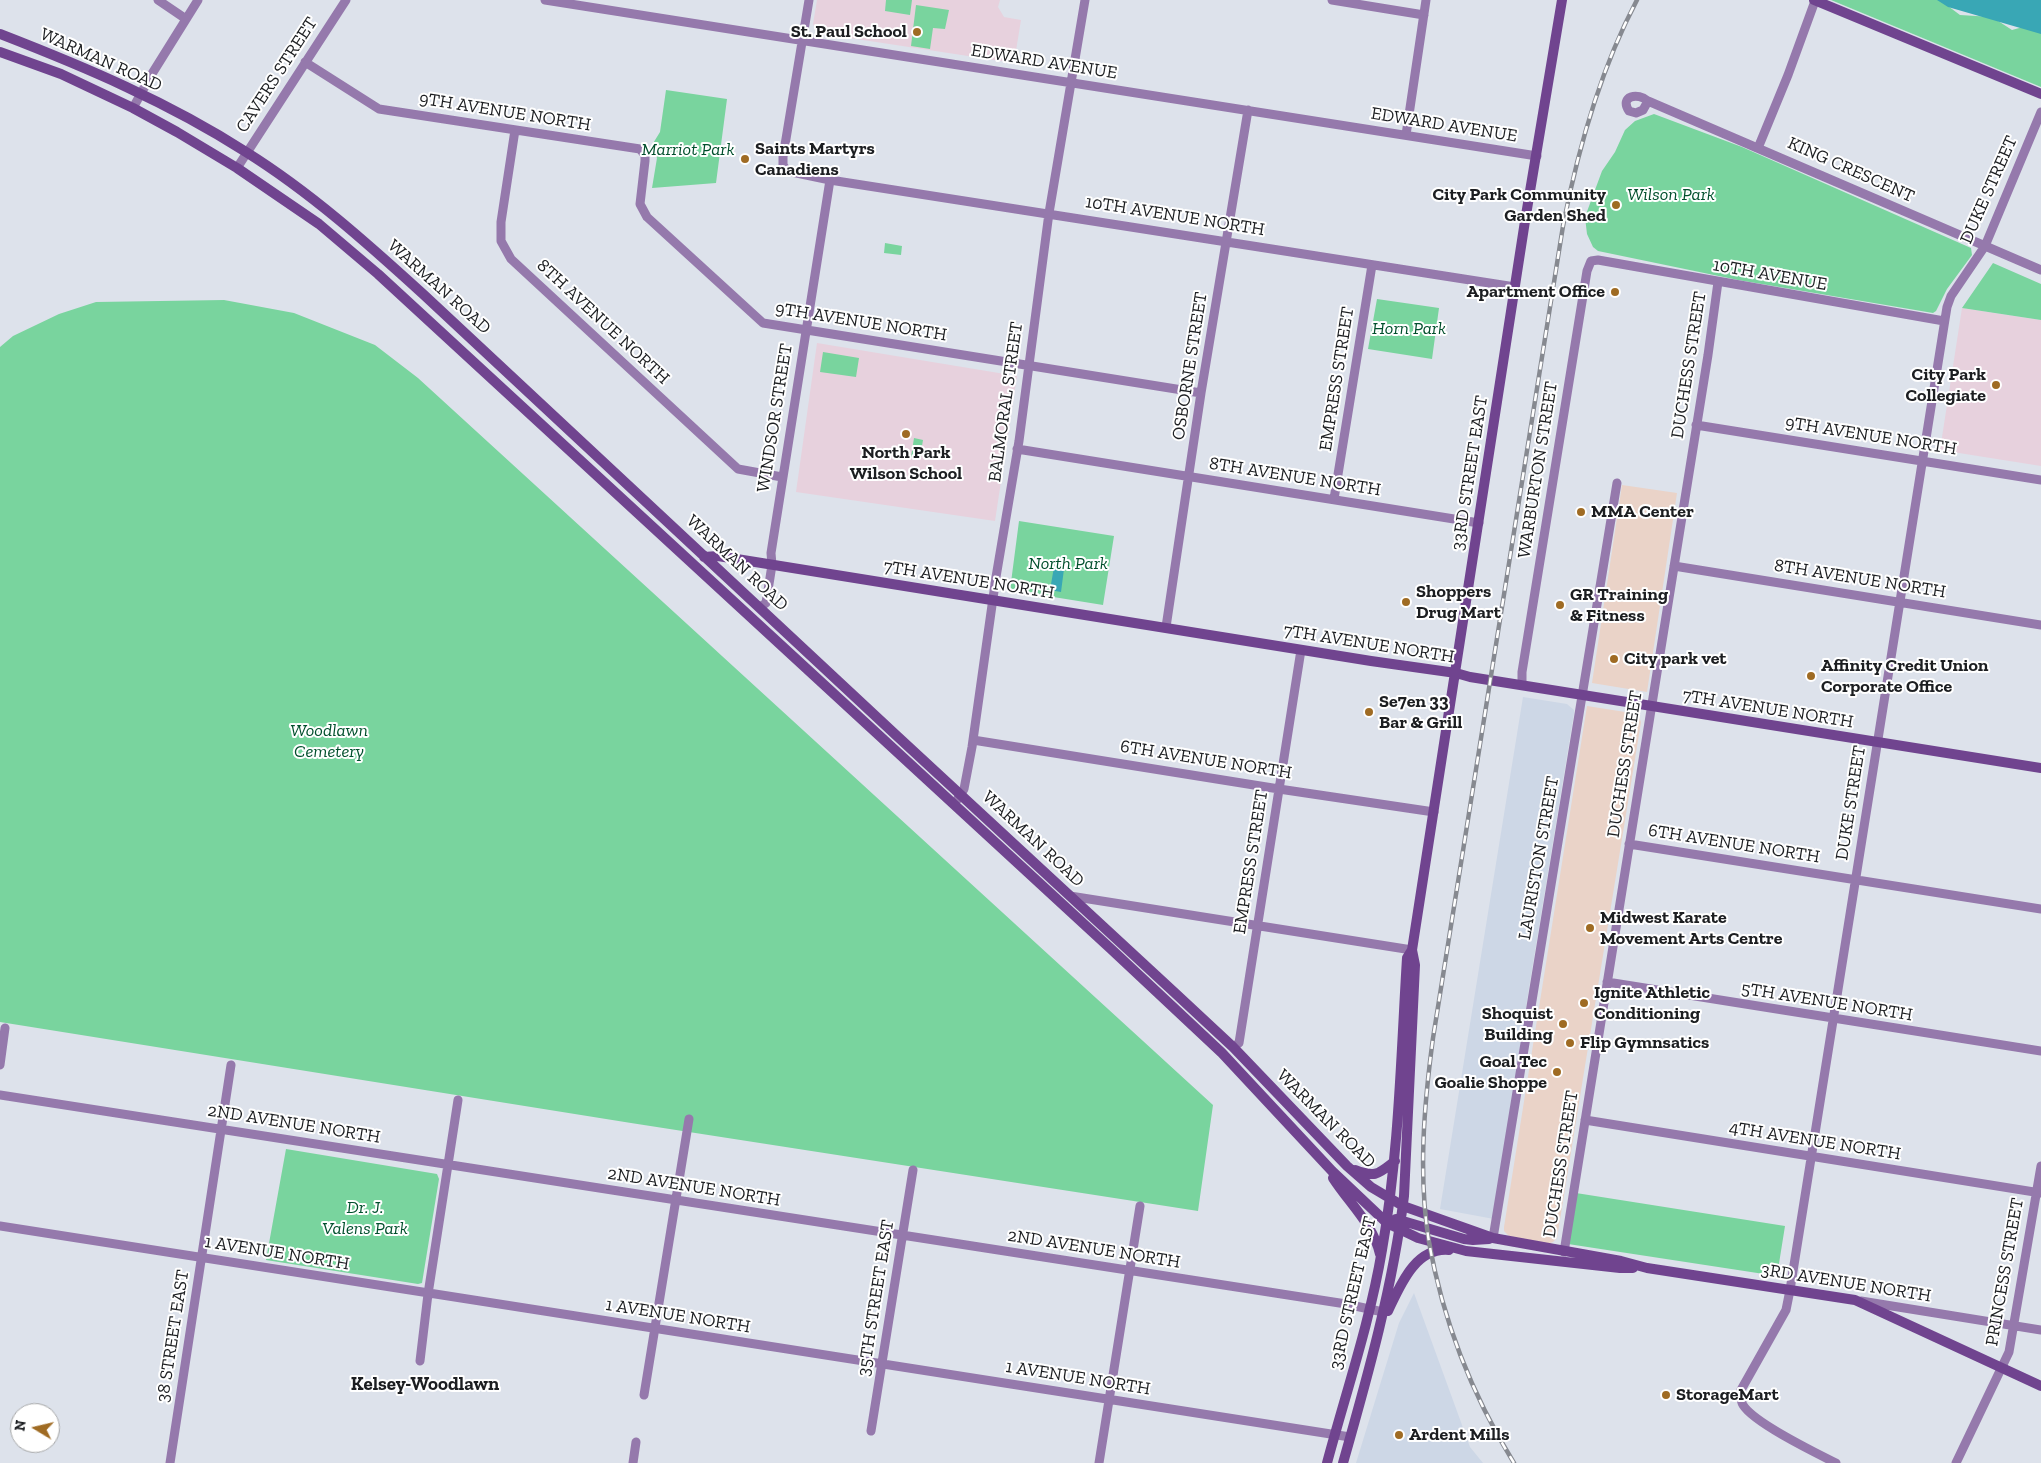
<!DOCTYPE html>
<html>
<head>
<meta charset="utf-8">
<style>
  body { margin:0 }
  #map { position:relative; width:2041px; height:1463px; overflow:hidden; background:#dde2eb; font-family:"Zilla Slab",serif }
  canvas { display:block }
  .north { position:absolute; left:10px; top:1403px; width:50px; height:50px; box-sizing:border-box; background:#fff; border:1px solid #a4a5a6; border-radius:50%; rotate:279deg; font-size:14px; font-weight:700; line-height:20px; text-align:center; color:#1c1e21 }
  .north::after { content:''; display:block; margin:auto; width:18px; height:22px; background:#9f6b23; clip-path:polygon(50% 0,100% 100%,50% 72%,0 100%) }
</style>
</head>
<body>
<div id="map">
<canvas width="2041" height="1463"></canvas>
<div class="north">N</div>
</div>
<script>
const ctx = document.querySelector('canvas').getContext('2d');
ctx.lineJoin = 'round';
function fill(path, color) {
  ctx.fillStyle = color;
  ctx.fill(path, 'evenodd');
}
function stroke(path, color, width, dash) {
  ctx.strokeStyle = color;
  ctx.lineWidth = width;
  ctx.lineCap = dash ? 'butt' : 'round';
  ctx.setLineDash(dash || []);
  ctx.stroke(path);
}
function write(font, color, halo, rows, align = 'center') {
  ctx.font = font + ' "Zilla Slab",serif';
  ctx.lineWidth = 4;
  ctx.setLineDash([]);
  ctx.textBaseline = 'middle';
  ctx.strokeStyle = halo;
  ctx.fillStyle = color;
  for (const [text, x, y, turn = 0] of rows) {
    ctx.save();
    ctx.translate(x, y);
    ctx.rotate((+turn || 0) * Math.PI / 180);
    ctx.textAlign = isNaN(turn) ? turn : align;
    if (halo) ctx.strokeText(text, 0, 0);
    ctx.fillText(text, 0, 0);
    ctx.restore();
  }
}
fill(new Path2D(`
  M1622,485L1677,493L1647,692L1592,683Z
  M1587,706L1638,714L1641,722L1557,1238L1553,1242L1547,1244L1509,1236L1504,1231V1227Z`), '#ead3c8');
fill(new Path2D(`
  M1523,697L1567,704L1574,710V713L1529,988L1494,1219L1440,1209Z
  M1414,1293L1470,1447L1483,1463H1356L1399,1323Z`), '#cdd7e6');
fill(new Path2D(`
  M817,0H1000L998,7L1004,17L1021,20L1014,63L817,33L813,24Z
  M1962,308L2041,320V466L1940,450Z
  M817,343L1017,376L995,521L796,492Z`), '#e7d1dd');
fill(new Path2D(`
  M886,0H912L910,15L885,11Z
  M1831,0H1940L1960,15L1992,17L2012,30L2030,25L2041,28V87Z
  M916,5L949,10L945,29L933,28L930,49L911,46Z
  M666,90L727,99L716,183L652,188L657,158L652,145L660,132Z
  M1654,114L1742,147L1971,248L1972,255L1947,289L1936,311L1933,313L1738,280L1598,251L1593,247L1587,234L1585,217L1602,171L1615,152L1625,130L1635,121Z
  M885,243L902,246L901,255L884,253Z
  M1993,263L2041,284V320L1962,308Z
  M1377,299L1439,308L1432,359L1368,349Z
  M224,300L294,313L375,345L418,378L1213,1105L1198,1211L631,1123L0,1022V347L13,336L59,314L96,302Z
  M823,352L859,358L856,377L820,372Z
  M914,438L923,440L920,458L911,457Z
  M1019,521L1114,536L1103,605L1010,590Z
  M286,1149L437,1174L439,1179L422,1283L418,1284L266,1260Z
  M1576,1193L1785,1226L1777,1276L1568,1244Z`), '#79d49e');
fill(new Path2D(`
  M1937,0H2041V34L1948,7Z
  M1054,567L1064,569L1061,592L1050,590Z`), '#39a7b5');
stroke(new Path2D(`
  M158,0L186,19
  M545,0L1537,156
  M809,0L783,157V165L787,171L830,180L1515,287
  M1332,0L1424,15
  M305,62L379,109L640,149L645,155V161L640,204L647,217L763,323L1201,393
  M1648,101L1643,110L1636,113L1629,111C1619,96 1638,92 1648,101L2041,270
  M133,108L150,77L198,0
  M515,130L501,222V241L511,259L738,469L782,477
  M1406,135L1426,0
  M1758,148L1788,75L1815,1
  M237,168L346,0
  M1696,425L2041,480
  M1017,449L1479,523
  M1334,499L1372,265
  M1674,566L2041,625
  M760,607L766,603L772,565L771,553L830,180
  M1166,627L1201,393L1248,110
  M1522,685V672L1587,271L1591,261L1598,260L1944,321
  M973,740L1279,789L1434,812
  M957,800L964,789L972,747L996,577L1019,441L1049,213L1085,0
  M1629,844L2041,909
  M1070,896L1412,950
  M1607,982L2041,1051
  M1233,1047L1239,1043L1301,650
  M0,1065L5,1028
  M0,1095L1346,1304L1383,1312
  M1585,1120L2041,1193
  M0,1226L1350,1437
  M1493,1238L1617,483
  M1564,1252L1708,355L1718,282
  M1861,1301L2041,1330
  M420,1361L428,1294L458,1100
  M644,1395L689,1119
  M871,1431L913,1170
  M170,1463L231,1065
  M633,1463L636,1442
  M1099,1463L1140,1206
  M1836,1463C1816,1453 1754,1423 1743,1405C1740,1400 1741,1396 1741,1390L1786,1310L1790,1290L1947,307L1951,296L1985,246L2041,112
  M1956,1463L2009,1352L2041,1166`), '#9579ac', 9);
stroke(new Path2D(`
  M1814,0L2041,94
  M0,34C85,67 168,102 246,152C310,192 367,243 423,294L897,736L1175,993L1233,1047L1347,1166L1371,1187L1403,1206L1493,1238L1621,1261L1647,1268L1855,1300L2041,1386
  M0,52L61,74L133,108L177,132L237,168L319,224L378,274L1111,949L1222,1053L1332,1171L1387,1223L1418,1238L1466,1251L1620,1268H1633
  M704,557L718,556L1371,661L1456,673L1470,677L2041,768
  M1355,1170C1376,1178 1378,1174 1395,1161
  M1333,1178C1349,1203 1373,1224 1380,1254
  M1396,1219L1464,1239L1473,1240L1489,1239
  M1388,1311C1400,1286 1415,1247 1449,1250
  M1327,1463C1346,1392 1370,1322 1382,1250C1399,1154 1401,1055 1407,958L1412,950
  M1343,1463C1368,1375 1393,1286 1404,1196L1415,965L1412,950L1525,221L1562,0`), '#70448f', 10);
const rail = new Path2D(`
  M1514,1463C1472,1395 1443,1321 1429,1242C1418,1175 1424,1105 1433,1038L1563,226C1578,149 1600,70 1637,0`);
stroke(rail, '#868990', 4.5);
stroke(rail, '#fff', 2.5, [8]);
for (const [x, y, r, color] of [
  [917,32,5,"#9f6b23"],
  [745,159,5,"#9f6b23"],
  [1616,205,5,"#9f6b23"],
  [1615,292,5,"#9f6b23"],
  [1996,385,5,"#9f6b23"],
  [906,434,5,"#9f6b23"],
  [1581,512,5,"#9f6b23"],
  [1406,602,5,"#9f6b23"],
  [1560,605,5,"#9f6b23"],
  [1614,659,5,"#9f6b23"],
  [1811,676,5,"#9f6b23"],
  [1369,712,5,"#9f6b23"],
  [1590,928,5,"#9f6b23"],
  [1584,1003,5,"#9f6b23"],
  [1563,1024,5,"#9f6b23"],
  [1570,1043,5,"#9f6b23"],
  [1557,1072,5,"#9f6b23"],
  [1666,1395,5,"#9f6b23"],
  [1399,1435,5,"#9f6b23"]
]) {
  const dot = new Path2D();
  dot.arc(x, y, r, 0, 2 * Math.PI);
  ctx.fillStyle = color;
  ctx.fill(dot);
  stroke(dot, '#fff', 2);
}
write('bold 18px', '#1c1e21', '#fff', [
  ["St. Paul School",907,32,"right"],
  ["Saints Martyrs",755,149],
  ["Canadiens",755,170],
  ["City Park Community",1606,195,"right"],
  ["Garden Shed",1606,216,"right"],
  ["Apartment Office",1605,292,"right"],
  ["City Park",1986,375,"right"],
  ["Collegiate",1986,396,"right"],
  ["North Park",906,453,"center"],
  ["Wilson School",906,474,"center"],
  ["MMA Center",1591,512],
  ["Shoppers",1416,592],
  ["Drug Mart",1416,613],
  ["GR Training",1570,595],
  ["& Fitness",1570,616],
  ["City park vet",1624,659],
  ["Affinity Credit Union",1821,666],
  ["Corporate Office",1821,687],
  ["Se7en 33",1379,702],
  ["Bar & Grill",1379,723],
  ["Midwest Karate",1600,918],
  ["Movement Arts Centre",1600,939],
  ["Ignite Athletic",1594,993],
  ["Conditioning",1594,1014],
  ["Shoquist",1553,1014,"right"],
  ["Building",1553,1035,"right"],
  ["Flip Gymnsatics",1580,1043],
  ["Goal Tec",1547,1062,"right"],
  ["Goalie Shoppe",1547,1083,"right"],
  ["StorageMart",1676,1395],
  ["Ardent Mills",1409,1435]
], 'left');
write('18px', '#1c1e21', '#fff', [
  ["WARMAN ROAD",101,60,24],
  ["EDWARD AVENUE",1044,62,9],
  ["CAVERS STREET",277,75,-57],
  ["9TH AVENUE NORTH",505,112,9],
  ["EDWARD AVENUE",1444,125,9],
  ["KING CRESCENT",1851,170,24],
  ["DUKE STREET",1989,190,-66],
  ["10TH AVENUE NORTH",1175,216,9],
  ["10TH AVENUE",1770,275,10],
  ["WARMAN ROAD",439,287,42],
  ["8TH AVENUE NORTH",603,322,43],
  ["9TH AVENUE NORTH",861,322,9],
  ["DUCHESS STREET",1689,365,-81],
  ["OSBORNE STREET",1190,366,-81],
  ["EMPRESS STREET",1337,379,-81],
  ["BALMORAL STREET",1006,402,-82],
  ["WINDSOR STREET",775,418,-81],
  ["9TH AVENUE NORTH",1871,436,9],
  ["WARBURTON STREET",1538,470,-81],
  ["33RD STREET EAST",1470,473,-81],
  ["8TH AVENUE NORTH",1295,477,9],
  ["WARMAN ROAD",737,563,43],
  ["8TH AVENUE NORTH",1860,579,9],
  ["7TH AVENUE NORTH",969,580,9],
  ["7TH AVENUE NORTH",1369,644,9],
  ["7TH AVENUE NORTH",1768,709,9],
  ["6TH AVENUE NORTH",1206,760,9],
  ["DUCHESS STREET",1625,764,-81],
  ["DUKE STREET",1851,803,-81],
  ["WARMAN ROAD",1033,839,43],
  ["6TH AVENUE NORTH",1734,844,9],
  ["LAURISTON STREET",1539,858,-80],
  ["EMPRESS STREET",1251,862,-81],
  ["5TH AVENUE NORTH",1827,1002,9],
  ["WARMAN ROAD",1326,1119,45],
  ["2ND AVENUE NORTH",294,1124,9],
  ["4TH AVENUE NORTH",1815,1141,9],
  ["DUCHESS STREET",1561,1164,-81],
  ["2ND AVENUE NORTH",694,1187,9],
  ["2ND AVENUE NORTH",1094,1249,9],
  ["1 AVENUE NORTH",277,1253,9],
  ["PRINCESS STREET",2005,1272,-80],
  ["3RD AVENUE NORTH",1846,1283,9],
  ["33RD STREET EAST",1353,1293,-77],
  ["35TH STREET EAST",876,1298,-81],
  ["1 AVENUE NORTH",678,1316,9],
  ["38 STREET EAST",173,1336,-81],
  ["1 AVENUE NORTH",1078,1378,9]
]);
write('italic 18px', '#004f2c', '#fff', [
  ["Marriot Park",688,150],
  ["Wilson Park",1671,195],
  ["Horn Park",1409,329],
  ["North Park",1068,564],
  ["Woodlawn",329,731],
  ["Cemetery",329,752],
  ["Dr. J.",365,1208],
  ["Valens Park",365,1229]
]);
write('bold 19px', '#1c1e21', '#fff', [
  ["Kelsey-Woodlawn",425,1385]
]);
</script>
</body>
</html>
